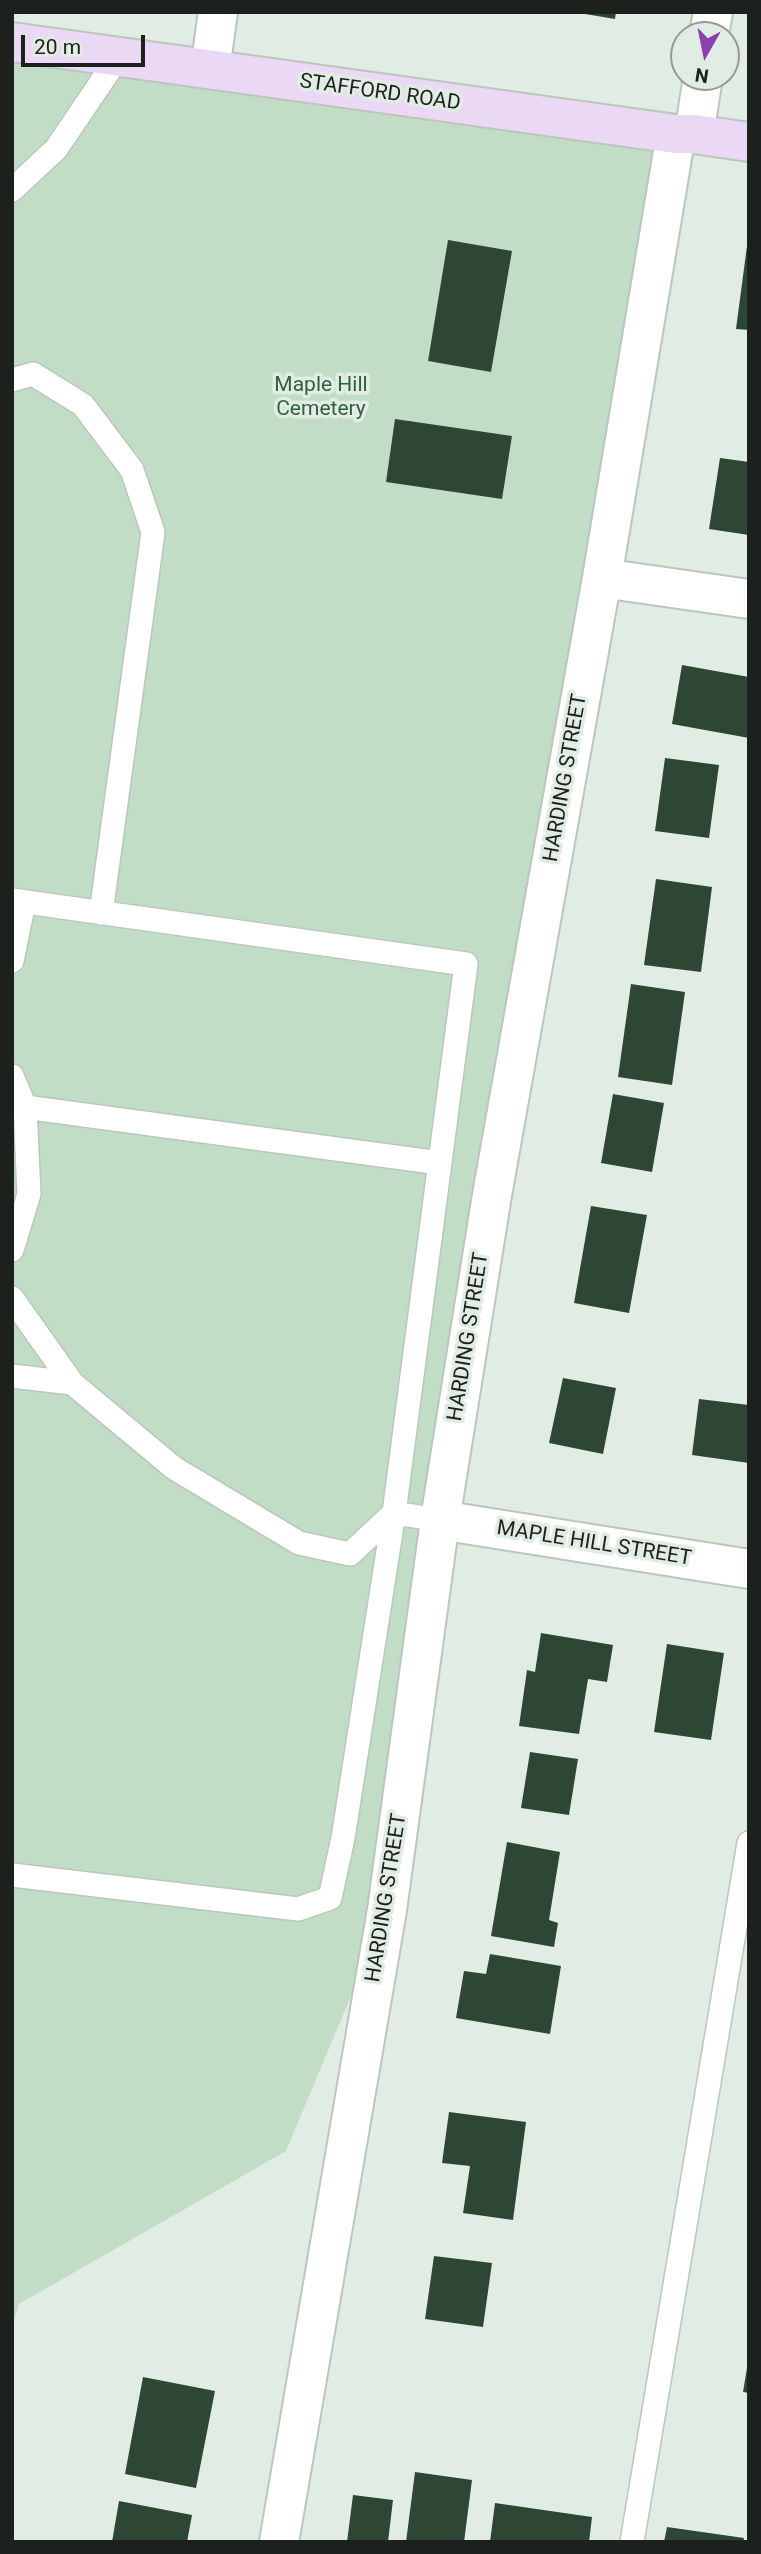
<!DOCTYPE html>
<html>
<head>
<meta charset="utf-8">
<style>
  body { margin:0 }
  #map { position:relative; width:761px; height:2554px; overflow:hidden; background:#e1ede4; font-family:Roboto,sans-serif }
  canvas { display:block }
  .frame { position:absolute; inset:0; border:14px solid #1d211e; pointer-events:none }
  .north { position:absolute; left:670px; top:21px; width:70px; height:70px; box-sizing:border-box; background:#e1ede4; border:2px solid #939b95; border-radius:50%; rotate:189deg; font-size:19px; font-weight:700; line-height:28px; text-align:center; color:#1d211e }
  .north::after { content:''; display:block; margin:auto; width:24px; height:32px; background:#8c3faf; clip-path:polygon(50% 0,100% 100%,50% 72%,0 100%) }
  .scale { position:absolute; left:21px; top:35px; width:124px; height:32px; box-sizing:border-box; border:4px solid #1d211e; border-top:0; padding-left:9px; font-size:21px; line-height:24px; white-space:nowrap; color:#1d211e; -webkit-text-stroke:5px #e1ede4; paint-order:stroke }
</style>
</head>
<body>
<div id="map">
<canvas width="761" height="2554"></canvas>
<div class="frame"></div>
<div class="north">N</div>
<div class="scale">20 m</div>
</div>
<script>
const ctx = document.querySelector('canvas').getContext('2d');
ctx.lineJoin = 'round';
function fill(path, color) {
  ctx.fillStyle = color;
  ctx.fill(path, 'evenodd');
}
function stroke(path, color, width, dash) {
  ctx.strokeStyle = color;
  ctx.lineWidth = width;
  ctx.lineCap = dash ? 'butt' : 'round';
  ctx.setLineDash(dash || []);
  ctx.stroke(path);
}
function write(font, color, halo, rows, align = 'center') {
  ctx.font = font + ' Roboto,sans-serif';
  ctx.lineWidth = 7;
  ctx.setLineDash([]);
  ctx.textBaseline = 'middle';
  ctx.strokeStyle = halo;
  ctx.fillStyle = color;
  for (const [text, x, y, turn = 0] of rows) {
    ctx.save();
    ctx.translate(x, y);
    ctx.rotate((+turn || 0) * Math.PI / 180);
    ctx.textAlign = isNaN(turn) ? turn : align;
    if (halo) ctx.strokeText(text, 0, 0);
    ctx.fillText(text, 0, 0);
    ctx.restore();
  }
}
fill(new Path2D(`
  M12,42L676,134L387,1910L286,2151L19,2304L12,2328Z`), '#c1ddc6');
fill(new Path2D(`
  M573,12H616L615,19Z
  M448,240L512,251L491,372L428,361Z
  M747,246H749V330L736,329Z
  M395,419L512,436L502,499L386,482Z
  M720,458L749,462V535L709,529Z
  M682,665L749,677V738L672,724Z
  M665,758L719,765L709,838L655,831Z
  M656,879L712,887L701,972L644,965Z
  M631,984L685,992L672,1085L618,1077Z
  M613,1094L664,1103L652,1172L601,1163Z
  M591,1206L647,1215L629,1313L574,1303Z
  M563,1378L616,1388L603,1454L549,1443Z
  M699,1399L749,1405V1463L692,1455Z
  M541,1633L613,1645L607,1682L588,1679L579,1734L519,1726L527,1670L535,1672Z
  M667,1644L724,1653L711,1740L654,1732Z
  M530,1752L578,1759L569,1815L521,1808Z
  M507,1842L560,1852L549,1920L558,1923L554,1947L491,1936Z
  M490,1954L561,1966L550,2034L456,2018L464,1971L486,1974Z
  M449,2112L526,2122L513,2220L463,2213L470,2166L442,2163Z
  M434,2256L492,2263L483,2327L425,2319Z
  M747,2368H749V2393L743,2392Z
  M143,2377L215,2391L196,2488L125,2474Z
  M415,2472L472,2480L464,2542H406Z
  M353,2495L393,2500L388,2542H347Z
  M119,2501L192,2515L187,2542H112Z
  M495,2503L592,2517L589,2542H490Z
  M667,2527L744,2538L743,2542H664Z`), '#2e4734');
const lane = new Path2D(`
  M12,190L56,149L119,56
  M12,380L33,374L83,405L132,470L153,532L101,913
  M12,900L466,964L394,1513L343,1838L330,1898L298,1909L12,1875
  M12,961L24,902
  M12,1076L25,1107
  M12,1250L29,1194L25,1107L440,1163
  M12,1298L72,1383
  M12,1376L72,1383L174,1468L299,1543L350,1554L394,1513L440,1520
  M632,2542L749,1843`);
const street = new Path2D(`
  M709,35L713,12
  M210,69L218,12
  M694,134L703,77
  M602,578L749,599
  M440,1520L749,1569
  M279,2542L387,1910L440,1520L492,1195L602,578L676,134`);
const secondary = new Path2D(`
  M12,42L676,134H694L749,142`);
stroke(lane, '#bbc6bd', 26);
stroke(street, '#bbc6bd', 42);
stroke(secondary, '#bbc6bd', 42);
stroke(lane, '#fff', 23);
stroke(street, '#fff', 38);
stroke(secondary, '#ebd8f5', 38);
write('21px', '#1d211e', '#e1ede4', [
  ["STAFFORD ROAD",380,93,8],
  ["HARDING STREET",566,778,-80],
  ["HARDING STREET",469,1337,-81],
  ["MAPLE HILL STREET",594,1544,9],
  ["HARDING STREET",387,1898,-81]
]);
write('21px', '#32603e', '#e1ede4', [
  ["Maple Hill",321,386],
  ["Cemetery",321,410]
]);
</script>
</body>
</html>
